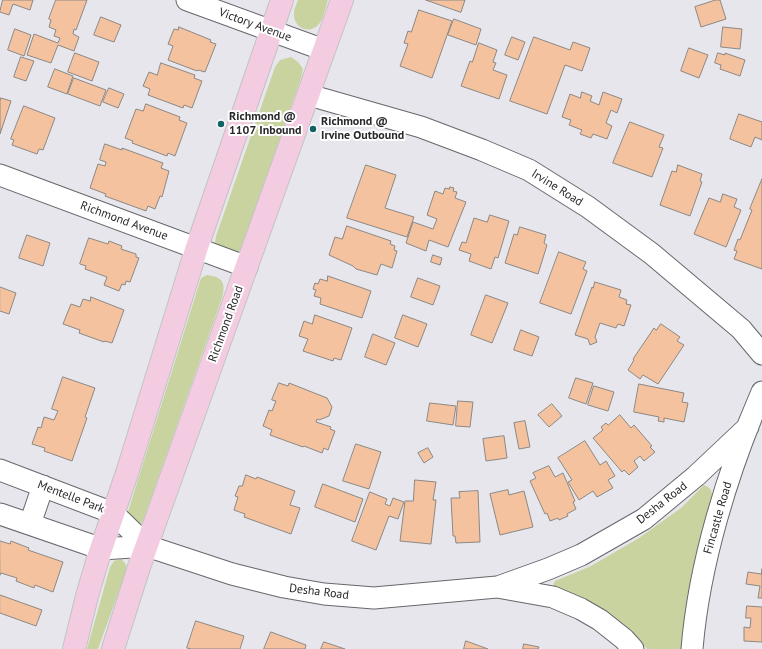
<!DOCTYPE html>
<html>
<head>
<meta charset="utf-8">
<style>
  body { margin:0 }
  canvas { display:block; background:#e6e6ec }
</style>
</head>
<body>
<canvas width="762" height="649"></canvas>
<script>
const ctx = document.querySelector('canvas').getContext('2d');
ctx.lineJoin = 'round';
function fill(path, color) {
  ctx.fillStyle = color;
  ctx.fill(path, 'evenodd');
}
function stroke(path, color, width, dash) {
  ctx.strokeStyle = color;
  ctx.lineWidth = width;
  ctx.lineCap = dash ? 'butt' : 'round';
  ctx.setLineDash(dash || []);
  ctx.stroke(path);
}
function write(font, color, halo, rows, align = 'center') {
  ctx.font = font + ' "PT Sans",sans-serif';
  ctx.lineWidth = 4;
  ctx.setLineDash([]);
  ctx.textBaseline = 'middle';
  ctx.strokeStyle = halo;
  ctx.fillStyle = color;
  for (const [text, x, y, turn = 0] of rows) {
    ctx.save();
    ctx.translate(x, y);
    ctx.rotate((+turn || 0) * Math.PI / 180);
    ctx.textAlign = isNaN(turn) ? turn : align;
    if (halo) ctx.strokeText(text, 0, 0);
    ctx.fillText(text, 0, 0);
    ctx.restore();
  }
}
fill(new Path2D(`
  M298,0H328C326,6 323,20 319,24C309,36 292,27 294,12C294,8 297,4 298,0Z
  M291,57L298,62L303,69L301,78L242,246L238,253L218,249L215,243L216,236L275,67L280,60Z
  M207,275C223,277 226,283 222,298L144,518L141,524L135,527L127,515L201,278Z
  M704,485C712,488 712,492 712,499L691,589L681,649H647L634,634L590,605L552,587L555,581L591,566L639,538L681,508Z
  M121,559L125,563L127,569L98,649H87L110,567L114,561Z`), '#c9d3a0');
const building = new Path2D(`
  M3,0H33L30,10L13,4L9,15L0,12Z
  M56,0H87L76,30L74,29L73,34L79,37L74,51L58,45L51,63L27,55L34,34L58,43L60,38L54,36L56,30L49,27L51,20L49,19Z
  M426,0H465L461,12Z
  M716,0H720L726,19L701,27L695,7Z
  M419,10L452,21L432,78L400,66L408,44L404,43L408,31L411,32Z
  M101,17L121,25L114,42L94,35Z
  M454,19L481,29L476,45L448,35Z
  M179,27L211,40L210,42L216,44L205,72L198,70L197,71L168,60L173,46L168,44L174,29L178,30Z
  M723,27L742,29L740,49L721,47Z
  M15,29L31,35L24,56L8,50Z
  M512,37L525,42L518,60L505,55Z
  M534,37L570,50L573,42L590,48L582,71L565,65L547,114L510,101Z
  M479,43L497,50L493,62L496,63L493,70L507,75L499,99L461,86L470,61L472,62Z
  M689,48L708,55L699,78L681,71Z
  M75,53L99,62L92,81L68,72Z
  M718,53L725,55V53L745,60L740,76L720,69L721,65L715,63Z
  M21,57L34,61L26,81L14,77Z
  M161,63L195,75L194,78L202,81L192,108L184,105L183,108L148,95L150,89L143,86L149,72L157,75Z
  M55,69L73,76L67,94L48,87Z
  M74,78L106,90L100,106L68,94Z
  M109,88L124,94L118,108L103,102Z
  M582,92L592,96L590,101L599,105L603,92L622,99L617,113L611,110L606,123L612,126L607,139L593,134L591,138L580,134L582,130L569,125L571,120L562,117L570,94L580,98Z
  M1,98L11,101L0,134V102Z
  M146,104L180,117L179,120L187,123L175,156L168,153L167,156L132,143L133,141L125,138L136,109L143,111Z
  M24,106L55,118L43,150L39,149L37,154L12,145L14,140L11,139Z
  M739,114L762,122V140L755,137L751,147L730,139Z
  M630,122L664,135L659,147L663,148L652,177L613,163Z
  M105,144L122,150V148L163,163L161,168L169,171L162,197L160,196L155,209L148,206L146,211L105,196L106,194L90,188L98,164L105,166L106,162L100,160Z
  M366,165L396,175L385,208L414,217L407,237L347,218Z
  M678,165L702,174L700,181L702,182L690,216L660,205L672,171L676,172Z
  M762,179V269L734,259L737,251L734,250L738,239L740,240L752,210L750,209Z
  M450,187L454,188L453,191L457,192L455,198L466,202L448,247L429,240L426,251L406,243L413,222L433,229L437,219L427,215L435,191L443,194L445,188L449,189Z
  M723,194L737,199L734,207L741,210L726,247L694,234L709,198L720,202Z
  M490,215L509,221L498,258L495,257L491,269L469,261L471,254L459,250L462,242L466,243L474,218L487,222Z
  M347,226L391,241L390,244L395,246L394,250L397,251L392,268L381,264L377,275L356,269L353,266L329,255L335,237L342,239Z
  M520,227L546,235L544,243L547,245L538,274L505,263L514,234L517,235Z
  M27,235L50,243L43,266L19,258Z
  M89,238L108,244L109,241L122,246L121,249L136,254V257L139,258L130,282L126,281L125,285L122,284L119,291L104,285L107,277L85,269L86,266L80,264Z
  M559,252L586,262L583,269L587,271L571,314L540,303Z
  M433,255L442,258L440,265L431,262Z
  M328,276L371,291L362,318L320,304L321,298L314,296L316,290L313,289L315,283L318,284L320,279L327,281Z
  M418,278L440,286L433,305L411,297Z
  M595,282L621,290L619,297L627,300L626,304L631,305L624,326L618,324L616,328L600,323L595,337L597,342L590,345L588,339L575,335L592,287L593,288Z
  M0,287L16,293L9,314L0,311Z
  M486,295L508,303L492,343L471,335Z
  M91,297L124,310L112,343L105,341L104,342L79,333L80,330L63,324L71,304L80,307L83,299L90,301Z
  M315,315L352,328L341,360L334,358L333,361L303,351L308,339L299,336L304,321L312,324Z
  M403,315L427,324L418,347L395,338Z
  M661,324L680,337L677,341L684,345L658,384L643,375L640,379L628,370L634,360L633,359L654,328L656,330Z
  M521,330L539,337L532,356L514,350Z
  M373,334L395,343L386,365L365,357Z
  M63,377L95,388L85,417L87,418L72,461L44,451L45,448L32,444L38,427L41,428L44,417L54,420L58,411L52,409Z
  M576,378L593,383L586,404L569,398Z
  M279,383L288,386L289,383L327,398L332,407L329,416L319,420L317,419L316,422L331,427L330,429L335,431L328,450L324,448L322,453L304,446L303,447L270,435L272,430L263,426L269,410L272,411L276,401L272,400Z
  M639,384L684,393L682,402L688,403L684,422L664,418V422L658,421L659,417L634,412Z
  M594,386L614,392L608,411L588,405Z
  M458,401L473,402L470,427L456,426Z
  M430,403L456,406L453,425L427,421Z
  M552,404L562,416L549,427L538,415Z
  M620,415L631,428L634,425L652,446L650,447L655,452L644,461L640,456L634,461L638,467L629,475L624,470L622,472L593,438L603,430L601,427L606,423L608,425Z
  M525,421L530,447L519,449L514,423Z
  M504,436L507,458L486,461L483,439Z
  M585,441L600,465L606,461L615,476L608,480L613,488L597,497L593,491L579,500L568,482L572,480L558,458Z
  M356,444L381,452L369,489L343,481Z
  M428,448L433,457L424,463L418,453Z
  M549,466L555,477L563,473L575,501L573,502L576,509L567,514L568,516L559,520L558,518L550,521L547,513L545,514L530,481L536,478L533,473Z
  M246,475L256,479L257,477L295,491L290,505L300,508L291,534L244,517L245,514L234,510L238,497L235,496L239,486H242Z
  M415,480L436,482L433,500H436L431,544L400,541L405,501H413Z
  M323,484L363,499L355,522L315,507Z
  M508,490L509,495L524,491L533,527L500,535L490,494Z
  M478,491L480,542L456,543L455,536H453L451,498H460L459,492Z
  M370,492L387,499L385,504L390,506L393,498L404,502L398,519L389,516L376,550L352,541Z
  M0,541L10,544L11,541L29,548L28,550L63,562L53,592L35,585L34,588L16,581L17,578L1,573L0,575Z
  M762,569V598H758L760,586L746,584L748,572L761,574Z
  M0,595L42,610L36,626L0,613Z
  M747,606L762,607V642L744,641V627L750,628L751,618H746Z
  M196,621L244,636L240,649H191L187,648Z
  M271,632L306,645L305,649H264Z
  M466,641L488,649H464Z
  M324,642L345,649H321Z
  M524,644L539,647L538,649H523Z`);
fill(building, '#f4c29f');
stroke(building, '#8c8884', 1);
const street = new Path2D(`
  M187,0L324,50
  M309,95L421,127L482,150L529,170L588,207L652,254L741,329L762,354
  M0,175L247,267
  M0,470L113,513L147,546
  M0,514L102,549L147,546L232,574L284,587L324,594L374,598L497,587L553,597L581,609L600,620L624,639L633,649
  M30,524L43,486
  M498,587L548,569L581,555L644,519L696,476L748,427
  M692,649C699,564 728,470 762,392`);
const primary = new Path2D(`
  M74,649L87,596L99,555L127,473L197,247L282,0
  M113,649L139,567L342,0`);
stroke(street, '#67676c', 23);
stroke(primary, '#c3c3c3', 24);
stroke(street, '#fff', 21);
stroke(primary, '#f4cce2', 22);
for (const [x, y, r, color] of [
  [221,124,4,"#116267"],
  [313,129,4,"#116267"]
]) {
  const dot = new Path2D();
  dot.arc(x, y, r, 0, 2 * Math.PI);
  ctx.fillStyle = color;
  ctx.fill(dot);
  stroke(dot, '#fff', 1.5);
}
write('12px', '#28282a', '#fff', [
  ["Victory Avenue",255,25,20],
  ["Irvine Road",557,188,32],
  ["Richmond Avenue",124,221,20],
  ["Richmond Road",226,324,-70],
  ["Mentelle Park",71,497,21],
  ["Desha Road",662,503,-38],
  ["Fincastle Road",718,518,-74],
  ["Desha Road",319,592,7]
]);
write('bold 12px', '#28282a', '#fff', [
  ["Richmond @",229,117],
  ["1107 Inbound",229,131],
  ["Richmond @",321,122],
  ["Irvine Outbound",321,136]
], 'left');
</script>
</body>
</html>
